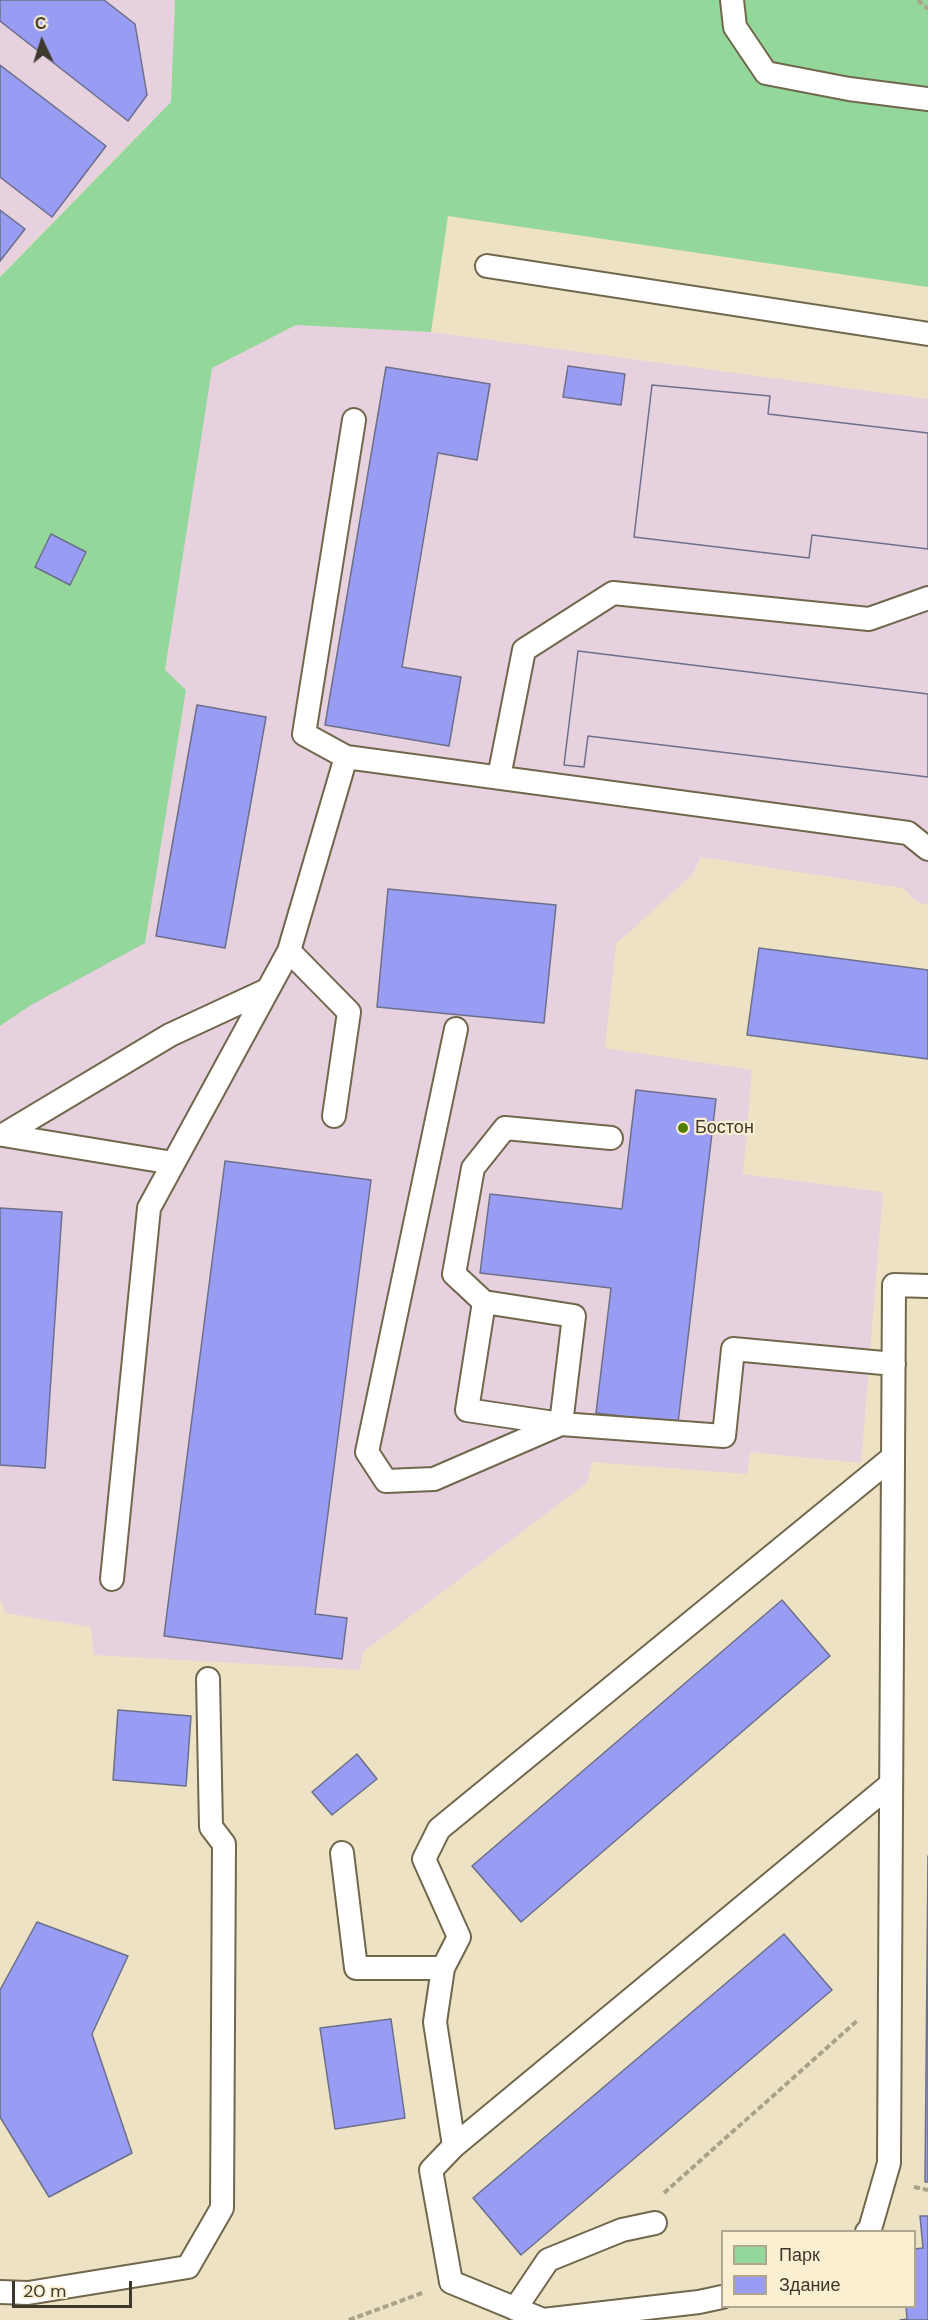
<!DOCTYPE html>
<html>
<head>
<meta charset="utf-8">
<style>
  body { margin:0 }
  #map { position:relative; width:928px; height:2320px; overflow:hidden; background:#ede2c3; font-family:"DM Sans",sans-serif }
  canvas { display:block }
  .legend { position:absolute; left:721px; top:2230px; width:195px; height:78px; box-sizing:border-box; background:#faefd0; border:2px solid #afa68f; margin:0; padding:8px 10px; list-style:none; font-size:18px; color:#3e392d }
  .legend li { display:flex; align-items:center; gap:12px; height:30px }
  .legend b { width:30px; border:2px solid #afa68f }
  .north { position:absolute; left:12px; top:12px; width:60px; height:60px; -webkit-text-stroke:4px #faefd0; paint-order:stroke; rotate:356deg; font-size:16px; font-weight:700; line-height:24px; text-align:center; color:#3e392d }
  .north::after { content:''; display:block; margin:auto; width:21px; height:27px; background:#3e392d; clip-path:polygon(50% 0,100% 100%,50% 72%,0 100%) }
  .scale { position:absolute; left:12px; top:2281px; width:120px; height:27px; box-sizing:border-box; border:3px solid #3e392d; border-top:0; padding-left:8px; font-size:18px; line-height:21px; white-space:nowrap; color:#3e392d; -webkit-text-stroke:4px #faefd0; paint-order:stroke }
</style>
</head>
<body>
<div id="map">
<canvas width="928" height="2320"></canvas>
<ul class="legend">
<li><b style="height:16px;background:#93d79b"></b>Парк</li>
<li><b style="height:16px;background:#989df3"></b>Здание</li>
</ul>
<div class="north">С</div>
<div class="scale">20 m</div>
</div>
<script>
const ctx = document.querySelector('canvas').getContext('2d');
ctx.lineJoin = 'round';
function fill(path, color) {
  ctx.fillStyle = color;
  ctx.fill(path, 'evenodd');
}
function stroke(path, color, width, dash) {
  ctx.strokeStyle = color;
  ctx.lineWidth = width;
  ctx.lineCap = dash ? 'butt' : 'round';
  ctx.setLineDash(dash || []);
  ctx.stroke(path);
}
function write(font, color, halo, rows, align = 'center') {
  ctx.font = font + ' "DM Sans",sans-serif';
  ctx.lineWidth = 4.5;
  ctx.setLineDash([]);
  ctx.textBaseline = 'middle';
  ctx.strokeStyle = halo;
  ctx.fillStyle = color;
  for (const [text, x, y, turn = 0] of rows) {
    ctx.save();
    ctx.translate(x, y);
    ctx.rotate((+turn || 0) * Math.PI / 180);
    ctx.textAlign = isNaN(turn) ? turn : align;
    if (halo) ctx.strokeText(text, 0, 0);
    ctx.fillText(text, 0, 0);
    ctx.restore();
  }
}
fill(new Path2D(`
  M0,0H175L171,102L0,276Z
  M296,325L431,332L928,399V904L918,903L903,888L701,857L693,874L616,944L605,1048L752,1070L743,1174L883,1192L861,1463L750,1452L747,1474L592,1462L587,1483L363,1652L360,1670L94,1655L91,1627L5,1613L0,1599V1026L31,1005L165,670L189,499L212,368Z`), '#e7d1df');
fill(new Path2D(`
  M175,0H928V287L448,216L431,332L296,325L212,368L165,670L186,690L145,943L31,1005L0,1026V277L171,102Z`), '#93d79b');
const building = new Path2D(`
  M0,0H104L135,24L147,95L128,121L0,21Z
  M0,65L106,146L52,217L0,177Z
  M0,210L25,229L0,261Z
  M568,366L625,374L621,405L563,397Z
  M386,367L490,384L477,460L438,453L402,667L461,677L449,746L325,725Z
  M652,385L770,396L768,414L928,433V549L812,535L809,558L634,537Z
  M652,385L770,396L768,414L928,433V549L812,535L809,558L634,537Z
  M51,534L86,552L70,585L35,567Z
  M578,651L928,694V777L588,736L584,767L564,765Z
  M578,651L928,694V777L588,736L584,767L564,765Z
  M197,705L266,717L225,948L156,936Z
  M388,889L556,905L544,1023L377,1007Z
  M759,948L928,970V1059L747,1035Z
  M636,1090L716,1099L678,1423L596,1413L611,1288L480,1273L490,1194L622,1209Z
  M225,1161L371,1180L315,1614L347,1618L342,1659L164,1636Z
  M0,1208L62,1212L45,1468L0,1465Z
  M782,1600L830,1656L521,1922L472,1866Z
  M118,1710L191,1716L186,1786L113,1780Z
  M357,1754L377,1779L332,1815L312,1792Z
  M928,1856V2182H925Z
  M37,1922L128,1956L92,2034L132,2153L49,2197L0,2117V1990Z
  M784,1934L832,1990L521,2255L473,2198Z
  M391,2019L405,2118L335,2129L320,2028Z
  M920,2216H928V2320H900L907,2319L906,2306H914V2249L923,2248Z`);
fill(building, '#989df3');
stroke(building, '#6c6f8a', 1.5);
const lane = new Path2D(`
  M732,0L735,27L766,73L849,89L928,99
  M487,266L928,334
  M346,757L304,734L354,420
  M499,777L524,650L613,593L869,619L928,598
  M289,951L349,1012L334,1116
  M456,1029L367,1452L386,1481L434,1479L561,1424L724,1436L733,1349L894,1364
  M173,1163L3,1135L170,1035L267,990
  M484,1302L574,1316L561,1424L467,1410L484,1302L454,1274L473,1168L505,1128L611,1138
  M112,1579L149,1208L289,951L346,757L908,833L928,849
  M342,1853L356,1968H443
  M454,2146L435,2022L443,1968L459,1937L424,1859L439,1829L893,1457
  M867,2232L870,2229L889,2163L894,1285L928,1286
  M0,2292L28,2293L188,2267L222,2208L224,1844L211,1827L208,1679
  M722,2297L699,2302L543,2320L451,2282L431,2170L454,2146L891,1784
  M515,2309L548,2260L622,2230L655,2223`);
stroke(lane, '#71674c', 26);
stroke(new Path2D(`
  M918,0L928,9
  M914,2187L928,2190
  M664,2193L858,2020
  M349,2320L422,2293`), '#a9a189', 4, [6, 3]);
stroke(lane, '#fff', 22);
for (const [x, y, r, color] of [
  [683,1128,6,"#517d00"]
]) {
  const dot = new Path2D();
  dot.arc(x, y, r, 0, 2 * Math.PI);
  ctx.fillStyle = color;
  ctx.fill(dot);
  stroke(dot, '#faefd0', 2);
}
write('18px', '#3e392d', '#faefd0', [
  ["Бостон",695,1128]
], 'left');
</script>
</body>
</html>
